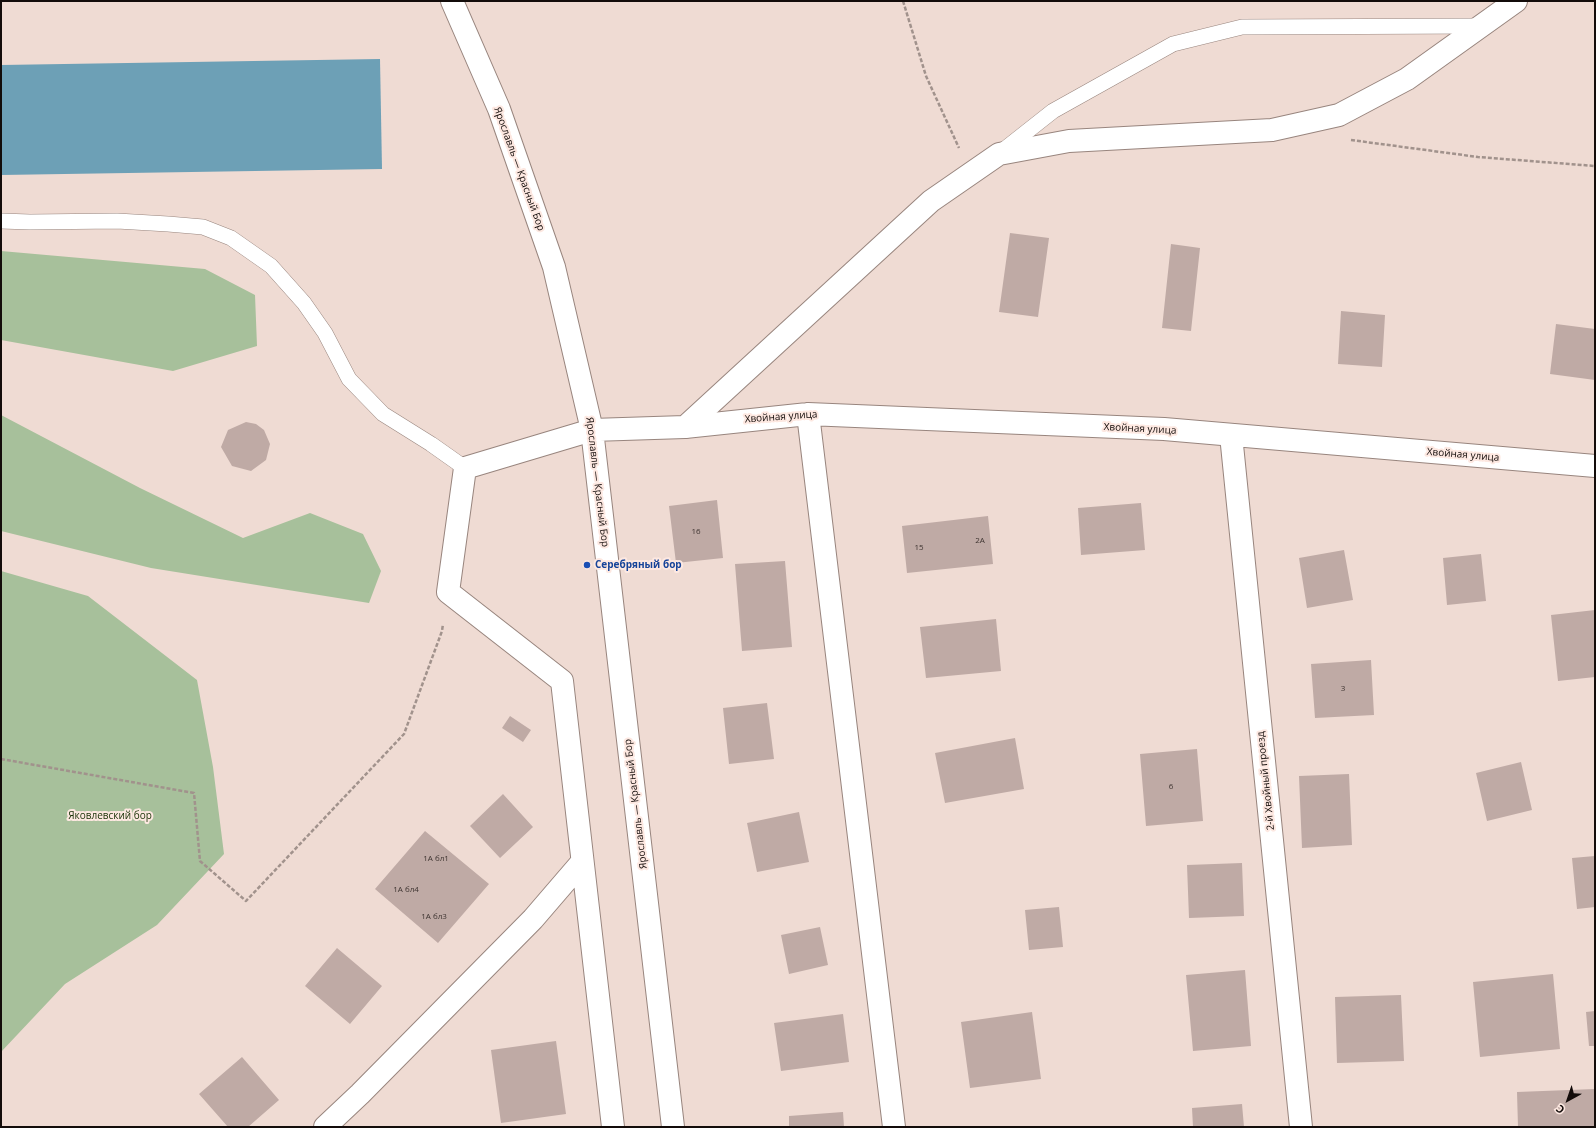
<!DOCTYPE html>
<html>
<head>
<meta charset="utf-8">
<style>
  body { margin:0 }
  #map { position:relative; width:1596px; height:1128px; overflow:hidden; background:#efdbd3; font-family:"Open Sans",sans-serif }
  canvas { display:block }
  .frame { position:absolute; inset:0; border:2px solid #130c0a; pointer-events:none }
  .north { position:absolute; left:1548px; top:1080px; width:40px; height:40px; -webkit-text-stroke:3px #fde8e1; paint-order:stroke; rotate:220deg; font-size:11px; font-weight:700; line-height:16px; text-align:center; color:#130c0a }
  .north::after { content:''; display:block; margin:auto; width:14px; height:18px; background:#130c0a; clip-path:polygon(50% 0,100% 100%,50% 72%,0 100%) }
</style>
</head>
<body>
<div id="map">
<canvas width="1596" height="1128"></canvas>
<div class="frame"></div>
<div class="north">С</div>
</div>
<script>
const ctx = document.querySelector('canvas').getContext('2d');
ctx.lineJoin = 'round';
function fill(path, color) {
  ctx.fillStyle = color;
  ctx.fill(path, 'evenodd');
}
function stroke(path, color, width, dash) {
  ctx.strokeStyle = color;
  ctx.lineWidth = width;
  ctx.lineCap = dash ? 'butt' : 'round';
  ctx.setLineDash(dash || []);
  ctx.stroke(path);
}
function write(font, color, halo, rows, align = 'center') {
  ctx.font = font + ' "Open Sans",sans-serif';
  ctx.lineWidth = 4;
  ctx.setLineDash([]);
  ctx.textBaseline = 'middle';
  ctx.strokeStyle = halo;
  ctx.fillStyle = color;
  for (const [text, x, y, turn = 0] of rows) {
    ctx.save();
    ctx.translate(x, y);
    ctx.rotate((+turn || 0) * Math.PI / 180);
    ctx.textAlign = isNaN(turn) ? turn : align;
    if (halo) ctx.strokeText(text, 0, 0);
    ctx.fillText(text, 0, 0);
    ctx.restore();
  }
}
fill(new Path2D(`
  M1,251L205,269L255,295L257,346L173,371L1,340Z
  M1,415L140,488L243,538L310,513L363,534L381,571L369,603L151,568L1,531Z
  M1,571L88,596L197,680L213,767L224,854L157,925L65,984L1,1052Z`), '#a7c09b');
fill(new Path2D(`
  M380,59L382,169L1,175V65Z`), '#6da0b6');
fill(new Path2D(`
  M1010,233L1049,238L1038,317L999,312Z
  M1171,244L1200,248L1191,331L1162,328Z
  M1341,311L1385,315L1382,367L1338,364Z
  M1556,324L1595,329V380L1550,374Z
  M246,422L256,424L264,430L270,444L266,460L251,471L232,466L221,447L228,430Z
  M717,500L723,558L676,563L669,506Z
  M1141,503L1145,550L1081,555L1078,508Z
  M988,516L993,564L907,573L902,526Z
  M1344,550L1353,600L1307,608L1299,558Z
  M1481,554L1486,601L1447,605L1443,558Z
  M785,561L792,647L742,651L735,564Z
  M1595,610V677L1558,681L1551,615Z
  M996,619L1001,671L926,678L920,627Z
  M1371,660L1374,715L1315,718L1311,664Z
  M767,703L774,759L729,764L723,708Z
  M510,716L531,730L523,742L502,728Z
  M1015,738L1024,789L945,803L935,753Z
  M1197,749L1203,821L1146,826L1140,754Z
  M1521,762L1532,810L1487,821L1476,773Z
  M1349,774L1352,845L1302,848L1299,776Z
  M503,794L533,827L500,858L470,826Z
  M799,812L809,862L757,872L747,823Z
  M425,831L489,884L438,943L375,889Z
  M1595,856V907L1577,909L1572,858Z
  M1242,863L1244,916L1189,918L1187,865Z
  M1059,907L1063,947L1029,950L1025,910Z
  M820,927L828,965L789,974L781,935Z
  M337,948L382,986L350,1024L305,986Z
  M1245,970L1251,1046L1193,1051L1186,975Z
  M1553,974L1560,1049L1480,1057L1473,982Z
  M1401,995L1404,1061L1337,1063L1335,997Z
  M1595,1011V1046H1589L1586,1012Z
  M1032,1012L1041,1079L970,1088L961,1022Z
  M843,1014L849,1062L781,1071L774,1023Z
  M556,1041L566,1114L501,1123L491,1050Z
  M242,1057L279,1100L248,1127H228L199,1094Z
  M1595,1089V1127H1518L1517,1092Z
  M1242,1104L1244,1127H1193L1192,1108Z
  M843,1112L844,1127H789V1116Z`), '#bfaaa5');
const service = new Path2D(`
  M1001,152L1053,111L1173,44L1242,27L1481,26
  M1,221L30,222L117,221L168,224L203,227L231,238L271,266L304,303L325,333L349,379L383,414L431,444L465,468`);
const minor = new Path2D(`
  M808,414L894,1127
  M685,427L808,414L1164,429L1595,466
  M592,430L465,468L448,592L562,681L613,1127
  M1231,435L1301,1127
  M325,1127L360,1094L533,919L582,862`);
const tertiary = new Path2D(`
  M452,1L499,109L554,267L592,430L673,1127
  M592,430L685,427L931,201L999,154L1069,141L1272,130L1339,115L1407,79L1516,1`);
stroke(service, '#98857e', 16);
stroke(minor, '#98857e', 24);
stroke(tertiary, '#98857e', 24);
stroke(new Path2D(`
  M903,1L926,76L959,148
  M1351,140L1478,157L1595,166
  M1,759L194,793L200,861L246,901L404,734L442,631L443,624`), '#a1928c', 2.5, [4, 2]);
stroke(service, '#fff', 15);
stroke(minor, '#fff', 22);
stroke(tertiary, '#fff', 22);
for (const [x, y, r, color] of [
  [587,565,4,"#1a4fb4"]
]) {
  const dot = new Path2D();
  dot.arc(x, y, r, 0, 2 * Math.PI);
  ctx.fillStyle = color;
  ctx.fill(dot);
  stroke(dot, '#fde8e1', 1.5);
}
write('8px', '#3e3431', null, [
  ["16",696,532],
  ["2А",980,541],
  ["15",919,548],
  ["3",1343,689],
  ["6",1171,787],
  ["1А бл1",436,859],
  ["1А бл4",406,890],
  ["1А бл3",434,917]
]);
write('10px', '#130c0a', '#fde8e1', [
  ["Ярославль — Красный Бор",519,169,70],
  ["Хвойная улица",781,417,-4],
  ["Хвойная улица",1140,429,3],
  ["Хвойная улица",1463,455,5],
  ["Ярославль — Красный Бор",597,482,83],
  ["2-й Хвойный проезд",1266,781,-96],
  ["Ярославль — Красный Бор",636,804,-97]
]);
write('bold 10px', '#164399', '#fde8e1', [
  ["Серебряный бор",595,565]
], 'left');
write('10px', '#193207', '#fde8e1', [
  ["Яковлевский бор",110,816]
]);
</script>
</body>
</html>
